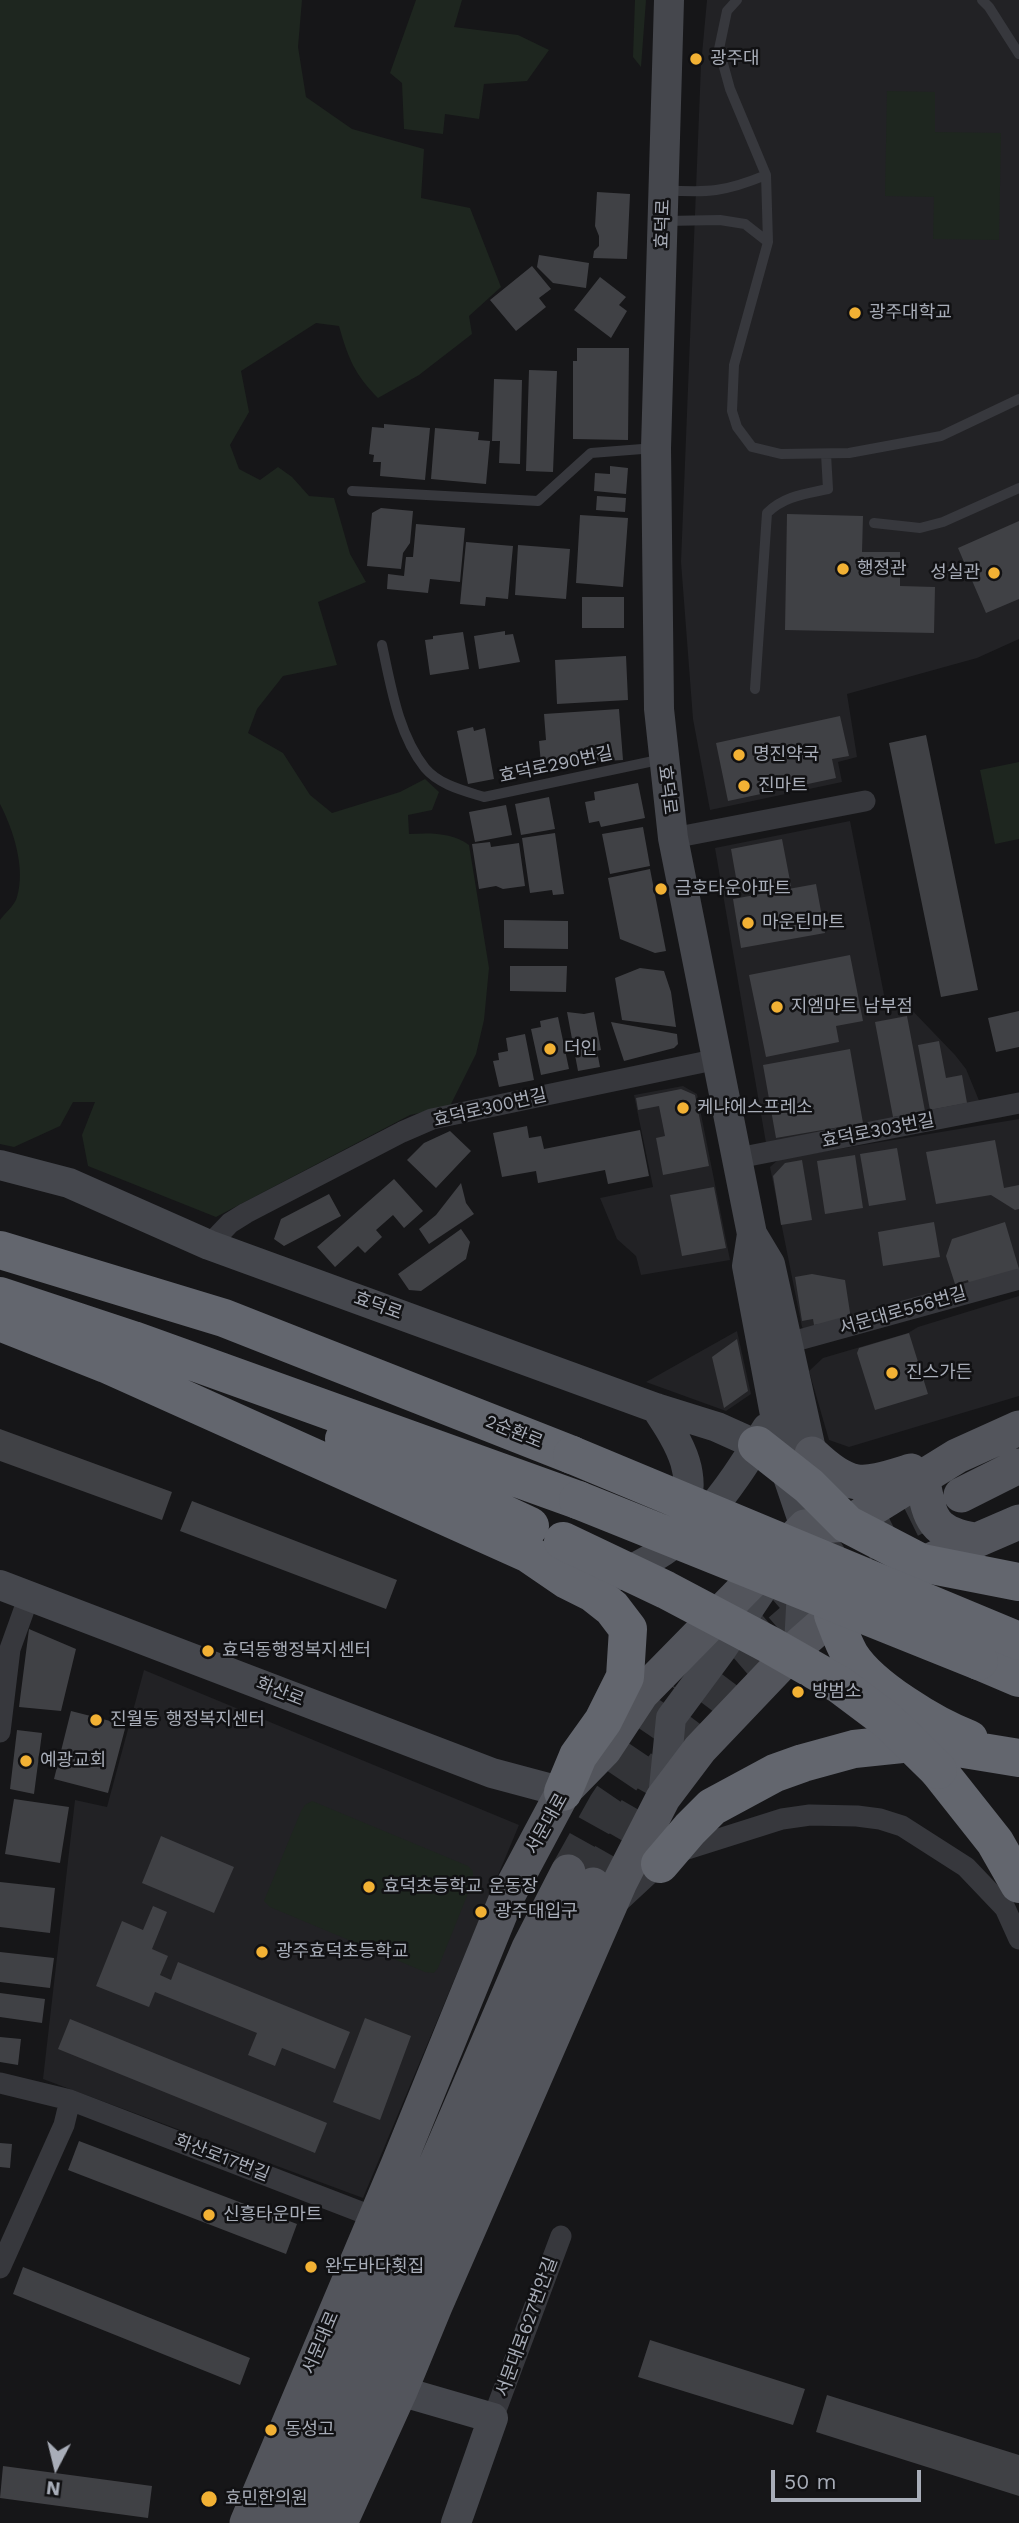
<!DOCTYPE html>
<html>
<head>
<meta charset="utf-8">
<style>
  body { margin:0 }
  #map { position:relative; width:1019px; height:2523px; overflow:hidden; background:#161618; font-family:"Work Sans",sans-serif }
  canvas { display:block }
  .north { position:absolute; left:21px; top:2432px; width:70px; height:70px; -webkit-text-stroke:5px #111113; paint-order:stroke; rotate:187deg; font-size:19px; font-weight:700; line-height:28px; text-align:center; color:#a8adb8 }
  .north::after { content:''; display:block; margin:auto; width:24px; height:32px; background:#a8adb8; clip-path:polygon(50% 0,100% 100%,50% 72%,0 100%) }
  .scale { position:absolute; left:771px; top:2470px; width:150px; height:32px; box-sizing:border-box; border:4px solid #a8adb8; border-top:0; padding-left:9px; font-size:21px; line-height:24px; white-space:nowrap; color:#a8adb8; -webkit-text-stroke:5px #111113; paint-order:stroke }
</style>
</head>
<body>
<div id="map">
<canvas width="1019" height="2523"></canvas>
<div class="north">N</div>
<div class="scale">50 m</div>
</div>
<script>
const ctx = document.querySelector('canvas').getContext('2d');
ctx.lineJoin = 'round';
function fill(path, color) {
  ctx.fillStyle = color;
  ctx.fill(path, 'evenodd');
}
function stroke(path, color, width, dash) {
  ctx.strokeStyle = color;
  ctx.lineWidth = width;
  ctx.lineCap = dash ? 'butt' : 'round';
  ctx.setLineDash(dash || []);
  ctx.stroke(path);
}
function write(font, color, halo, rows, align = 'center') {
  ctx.font = font + ' "Work Sans","Noto Sans KR",sans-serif';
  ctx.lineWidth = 5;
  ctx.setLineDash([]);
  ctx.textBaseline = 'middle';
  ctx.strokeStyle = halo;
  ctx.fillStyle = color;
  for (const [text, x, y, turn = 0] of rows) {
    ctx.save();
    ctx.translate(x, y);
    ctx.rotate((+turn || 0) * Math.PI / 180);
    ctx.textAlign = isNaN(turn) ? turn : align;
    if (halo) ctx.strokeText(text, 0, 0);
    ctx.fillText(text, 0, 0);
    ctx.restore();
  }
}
fill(new Path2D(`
  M707,0H1019V639L977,658L847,694L857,757L838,762L842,782L710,810L693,719L681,562L701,65Z
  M850,821L886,1005H907L955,1055L966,1069L980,1103L766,1143L715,848Z
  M683,1086L697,1094L730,1260L641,1275L636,1256L617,1239L600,1198L653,1187L634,1095Z
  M1019,1119V1271L807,1332L802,1327L770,1167L779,1159Z
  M1019,1296V1396L849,1447L829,1440L809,1371L823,1358L908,1333L918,1327Z
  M737,1331L751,1394L726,1411L646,1382Z
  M144,1670L519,1825L363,2198L43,2079L75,1800L107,1807Z`), '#222225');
fill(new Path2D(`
  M0,0H302L298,47L306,97L352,129L424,149L421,198L470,208L501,287L469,316L472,334L419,375L378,398C355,375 348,358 339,326L316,323L241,371L249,412L230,445L239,469L260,480L278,467L292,477L309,496L334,498L350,554L366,582L318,602L337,665L283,676L257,709L248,733L283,753L310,795L332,813L400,792L425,779L439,792L432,810L408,815L409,834C429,833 452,832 469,845L489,968L484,1020L476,1054L450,1106L410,1115L216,1217L88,1166L82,1135L95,1102H73L60,1126L14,1147L0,1144V920C5,913 15,905 17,897C26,868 13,829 0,804Z
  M416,0H462L454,27L518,35L549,50L527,81L484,84L479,119L445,114L443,134L404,129L402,83L390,73Z
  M635,0H646L641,67L633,57Z
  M887,91L935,92V132L1001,133L999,240L933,239L934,197L885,196Z
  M1019,762V839L995,844L980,770Z
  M312,1801L468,1866L473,1871V1881L438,1968L434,1973L425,1972L270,1907L264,1901L301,1811L305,1805Z`), '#1e261f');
fill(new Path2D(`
  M597,192L630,194L627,259L593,258L594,251L599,246V236L595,226Z
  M539,255L589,263L586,288L553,283L537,267Z
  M532,266L551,289L539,298L546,307L516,331L490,300Z
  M600,277L626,297L619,305L627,311L611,338L574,310Z
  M577,348H629L628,440L573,439V361H577Z
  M529,370L557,371L553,472L526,471Z
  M494,379L522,380L520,464L499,463L500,441H492Z
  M384,424L430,428L425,480L380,476L381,462H373L374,455L369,454L372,427L384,428Z
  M435,428L479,432L478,440L490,441L486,484L431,479Z
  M610,466L628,468L626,494L594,491L595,473L610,474Z
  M597,496L626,498L625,512L596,510Z
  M381,508L413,511L410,543L403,553L401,569L367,566L372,513Z
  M787,514L863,516L862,552H900V586L935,587L934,633L785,630Z
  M580,515L628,518L623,587L576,583Z
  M1019,521V599L986,613L958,548Z
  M416,524L465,528L460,582L430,579L428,593L387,589L388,574L404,576L406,557H413Z
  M466,542L513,546L508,599L486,597L485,606L460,604Z
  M518,545L570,549L566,599L515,595Z
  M582,597H624V628H582Z
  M505,631V635L513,634L520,662L479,669L474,636Z
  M463,632L469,669L430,675L425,640L433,639V636Z
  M626,656L628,700L557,704L555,660Z
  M619,709L623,760L541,764L539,741L546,740L544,714Z
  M840,716L849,756L832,759L836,778L728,801L716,743Z
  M473,727L474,731L485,728L494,779L468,784L457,731Z
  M926,735L978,990L941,997L889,743Z
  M638,783L645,818L601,827L599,821L589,823L585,802L595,800L594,792Z
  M549,797L555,829L521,835L515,804Z
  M506,805L512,835L475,842L469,812Z
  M643,827L650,866L610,874L602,834Z
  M555,833L564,894L553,895L552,890L530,893L522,838Z
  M782,839L791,886L757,893L756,885L738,889L731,849Z
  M490,842L491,847L519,843L525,886L503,889L496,886L479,889L472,844Z
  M650,869L666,951L655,953L620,939L608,878Z
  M816,884L825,933L741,948L733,899Z
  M504,920L568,921V949L504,948Z
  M850,955L863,1021L836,1026L839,1042L766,1057L749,975Z
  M510,966H567L566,992L510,991Z
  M640,968L664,971L671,992L676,1027L622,1020L615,978Z
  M1019,1011V1047L996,1052L988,1018Z
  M567,1012L584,1014L594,1012L601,1050L597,1051L600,1067L578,1071Z
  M907,1016L925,1111L893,1117L875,1022Z
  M558,1017L569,1069L541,1075L531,1029L541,1027L540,1021Z
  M611,1022L677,1034L678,1044L674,1048L624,1061Z
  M525,1034L534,1080L499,1087L493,1061L499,1060L498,1053L508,1051L506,1038Z
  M939,1041L946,1078L962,1075L967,1103L930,1110L918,1045Z
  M850,1049L863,1123L776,1138L763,1065Z
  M681,1089L695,1095L709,1166L663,1175L656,1138L665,1136L659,1106L638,1110L636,1098Z
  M527,1126L529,1138L541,1136L544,1149L640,1130L649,1176L608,1184L605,1170L538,1183L536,1171L502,1177L493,1133Z
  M450,1131L471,1151L436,1188L407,1160L424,1143Z
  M995,1140L1004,1188L1019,1185V1209L1015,1210L991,1195L936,1204L926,1152Z
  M897,1148L906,1200L869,1206L860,1154Z
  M855,1155L863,1208L825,1214L817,1161Z
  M802,1160L812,1220L781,1225L773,1176L785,1163Z
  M394,1179L423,1211L404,1228L393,1215L376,1230L382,1237L365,1253L358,1246L335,1267L317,1247Z
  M461,1183L466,1203L474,1214L429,1244L419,1229L436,1215Z
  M714,1187L726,1248L682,1256L670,1195Z
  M329,1194L341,1216L284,1246L274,1239L281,1219Z
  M934,1222L940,1257L883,1266L878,1232Z
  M1005,1222L1019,1269L969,1284L968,1280L955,1284L946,1256L952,1239Z
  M461,1229L470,1242L466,1259L421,1291L409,1290L398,1274Z
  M812,1274L845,1280L851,1319L814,1325L813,1319L802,1321L795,1277Z
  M909,1333L928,1394L875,1410L857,1353L859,1348Z
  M737,1339L748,1391L724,1408L712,1357Z
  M0,1429L172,1492L162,1520L0,1461Z
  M192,1501L397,1580L386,1609L180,1531Z
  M29,1629L76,1649L61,1711L19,1707Z
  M71,1711L126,1725L108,1793L54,1779Z
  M17,1730L42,1733L34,1794L10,1789Z
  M14,1799L69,1807L60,1863L5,1854Z
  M161,1836L234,1867L214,1913L142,1883Z
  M0,1882L55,1888L50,1933L0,1927Z
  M153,1906L167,1912L152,1949L168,1956L160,1975L171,1980L178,1962L350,2032L335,2069L282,2048L275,2066L248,2055L257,2033L155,1992L149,2007L96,1986L122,1921L143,1930Z
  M0,1952L54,1958L50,1988L0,1982Z
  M0,1993L45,1999L42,2023L0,2017Z
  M365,2018L411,2036L380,2120L333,2102Z
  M70,2019L327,2123L315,2153L58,2049Z
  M0,2037L21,2039L18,2065L0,2062Z
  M79,2141L297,2224L286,2254L68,2170Z
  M0,2143L12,2144L10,2168L0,2167Z
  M23,2267L250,2358L240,2385L13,2294Z
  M650,2340L805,2389L793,2425L638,2377Z
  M827,2395L1019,2455V2496L816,2432Z
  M3,2466L152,2486L148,2518L0,2498Z`), '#404145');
stroke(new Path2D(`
  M734,1636L796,1583L854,1548L955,1498
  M568,1872L606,1804L682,1692
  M593,1885L655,1777L738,1667L811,1604L822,1598`), '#333438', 35, [35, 18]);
stroke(new Path2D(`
  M737,0L727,11L719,49L730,89L766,175L768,242L734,365L732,411L737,427L752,447L781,454L849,453L941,436L1019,399
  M982,0L989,7L1019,54
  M664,190C708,193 725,192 766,175
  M665,221L720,220L745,224L768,242
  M352,491L538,501L591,453L655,448
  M874,523L920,528L943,522L1019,488
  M382,645C391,686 398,734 425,768C439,785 465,791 484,797L663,759
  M755,689L767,513C784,496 805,494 828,489L826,454`), '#37383d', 10);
stroke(new Path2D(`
  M673,838L865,801
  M738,1158L1019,1103
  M209,1245L230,1223L246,1213L402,1132L432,1119L718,1059
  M788,1343L1019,1279
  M0,1732L10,1649L29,1596
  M618,1903L660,1864L684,1850L782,1819L810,1815L857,1816L880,1819L902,1826L966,1867L1005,1908L1019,1939
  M0,2083L70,2100L374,2217
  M0,2268L64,2125L70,2100
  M493,2418L561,2236`), '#37383d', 21);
stroke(new Path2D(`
  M669,0L656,448L659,709L673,838L752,1234L747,1266L785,1468L805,1527
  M0,1165L69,1183L209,1245L656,1408L717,1427L757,1445
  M752,1234L770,1264L812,1454L810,1476
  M656,1408C680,1444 702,1478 679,1522
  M613,1577C693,1546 724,1497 767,1428
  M0,1585L492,1773L563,1792
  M799,1645L803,1571
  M663,1798L671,1718L722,1649L771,1576
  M400,2391L493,2418L456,2523`), '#45474d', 30);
stroke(new Path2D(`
  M812,1454C851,1491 862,1486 911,1471
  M922,1477C930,1517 930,1532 974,1540
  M961,1495L1019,1466
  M910,1569L1019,1522
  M247,2523L398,2165L507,1897L563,1792L604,1750L641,1694L805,1527L847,1524L957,1456L1019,1428
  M282,2523L529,1948L568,1872
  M313,2523L352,2422L520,2037L593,1885
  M340,2523L400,2391L435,2306L620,1882L663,1798L700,1749L799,1645L833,1615L856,1601`), '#53555c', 35);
stroke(new Path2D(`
  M0,1250L224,1318L572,1455
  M0,1296L133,1340L578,1500
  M0,1322L106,1364L529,1554L567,1580L593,1593L612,1608L628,1629L625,1677L603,1721L578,1756L563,1792
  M344,1439L530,1526
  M757,1445L809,1486L847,1524L922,1563L1019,1582
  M833,1615C838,1628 843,1643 850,1655C870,1687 934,1726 969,1739
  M979,1661L1019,1678
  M938,1770L995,1842L1019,1884
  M660,1864L690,1829L712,1807L775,1773L803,1763L854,1749L921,1742L1019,1758`), '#63666e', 38);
stroke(new Path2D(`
  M572,1455L1019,1641
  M578,1500L979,1661
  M563,1541L666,1590L770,1645L840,1685L888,1721L938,1770`), '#63666e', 38);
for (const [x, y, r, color] of [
  [696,59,7,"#f2b134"],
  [855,313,7,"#f2b134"],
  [843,569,7,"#f2b134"],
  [994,573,7,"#f2b134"],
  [739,755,7,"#f2b134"],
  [744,786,7,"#f2b134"],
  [661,889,7,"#f2b134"],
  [748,923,7,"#f2b134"],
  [777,1007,7,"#f2b134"],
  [550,1049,7,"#f2b134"],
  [683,1108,7,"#f2b134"],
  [892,1373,7,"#f2b134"],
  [208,1651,7,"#f2b134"],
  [798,1692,7,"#f2b134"],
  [96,1720,7,"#f2b134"],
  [26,1761,7,"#f2b134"],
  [369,1887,7,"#f2b134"],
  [481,1912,7,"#f2b134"],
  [262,1952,7,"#f2b134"],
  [209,2215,7,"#f2b134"],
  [311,2267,7,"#f2b134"],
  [271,2430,7,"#f2b134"],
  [209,2499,9,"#f2b134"]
]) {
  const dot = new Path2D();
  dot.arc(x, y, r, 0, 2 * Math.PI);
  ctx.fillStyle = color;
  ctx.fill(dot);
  stroke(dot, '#111113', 2.5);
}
write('18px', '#a8adb8', '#111113', [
  ["광주대",710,59],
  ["광주대학교",869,313],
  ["행정관",857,569],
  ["성실관",980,573,"right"],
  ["명진약국",753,755],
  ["진마트",758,786],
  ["금호타운아파트",675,889],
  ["마운틴마트",762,923],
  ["지엠마트 남부점",791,1007],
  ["더인",564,1049],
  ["케냐에스프레소",697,1108],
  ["진스가든",906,1373],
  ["효덕동행정복지센터",222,1651],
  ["방범소",812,1692],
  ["진월동 행정복지센터",110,1720],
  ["예광교회",40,1761],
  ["효덕초등학교 운동장",383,1887],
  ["광주대입구",495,1912],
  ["광주효덕초등학교",276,1952],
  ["신흥타운마트",223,2215],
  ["완도바다횟집",325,2267],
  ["동성고",285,2430],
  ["효민한의원",225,2499]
], 'left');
write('18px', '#a8adb8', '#111113', [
  ["효덕로",663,224,-88],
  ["효덕로290번길",556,765,-12],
  ["효덕로",667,790,83],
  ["효덕로300번길",490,1108,-13],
  ["효덕로303번길",878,1131,-11],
  ["효덕로",378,1306,20],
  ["서문대로556번길",903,1311,-16],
  ["2순환로",514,1432,22],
  ["화산로",280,1692,21],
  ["서문대로",547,1824,-61],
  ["화산로17번길",222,2158,21],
  ["서문대로627번안길",527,2327,-70],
  ["서문대로",321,2343,-67]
]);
</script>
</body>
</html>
